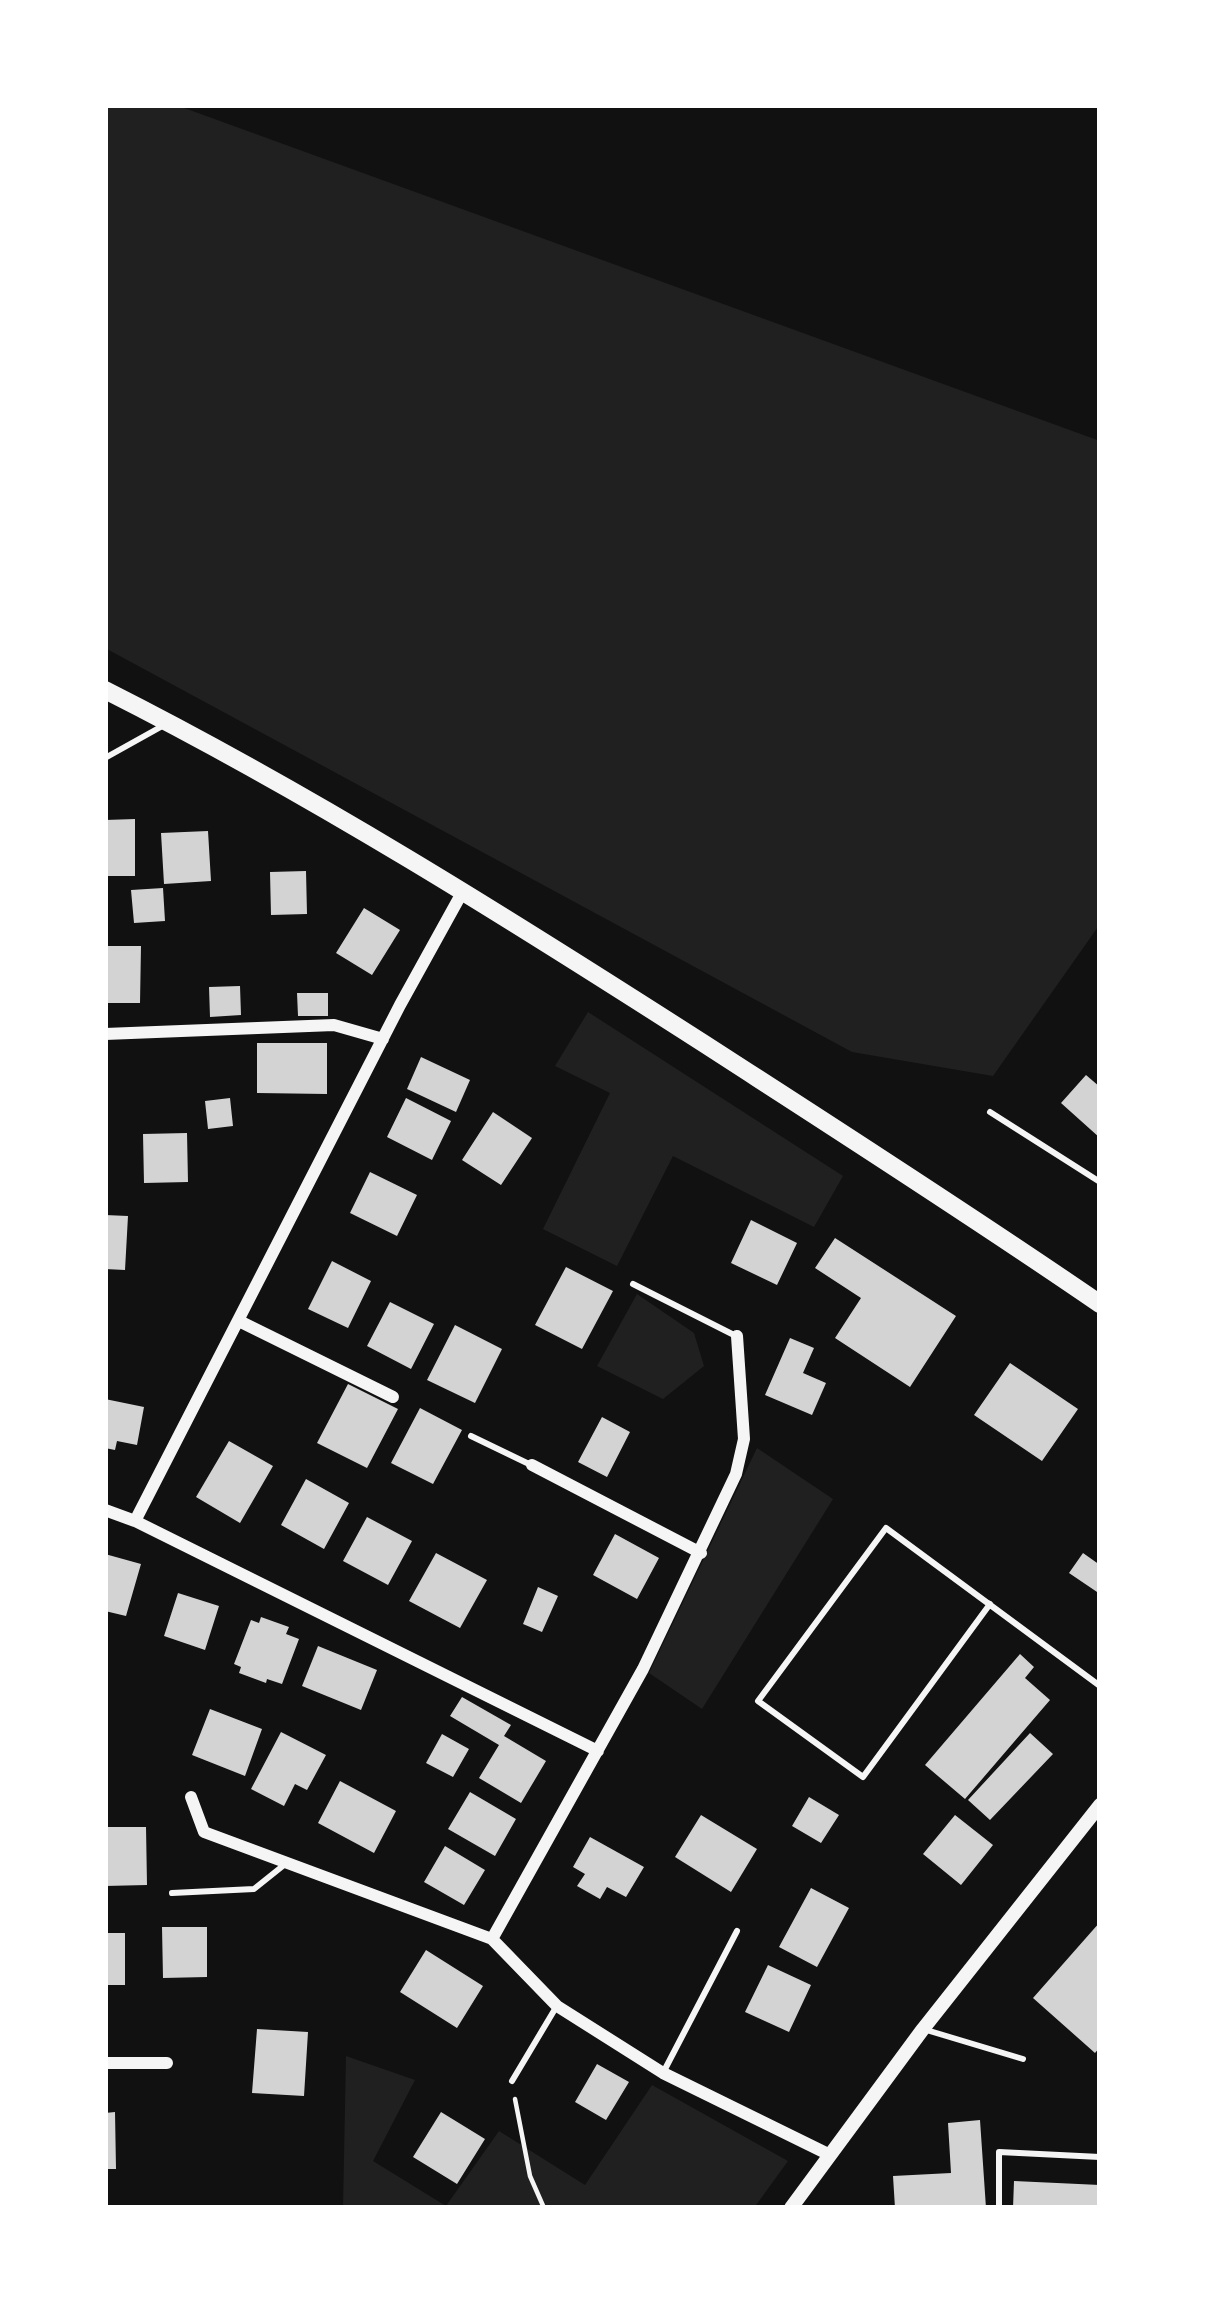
<!DOCTYPE html>
<html>
<head>
<meta charset="utf-8">
<style>
  body { margin:0 }
  #map { position:relative; width:1205px; height:2313px; overflow:hidden; background:#111; font-family:Figtree,sans-serif }
  canvas { display:block }
  .frame { position:absolute; inset:0; border:108px solid #fff; pointer-events:none }
</style>
</head>
<body>
<div id="map">
<canvas width="1205" height="2313"></canvas>
<div class="frame"></div>
</div>
<script>
const ctx = document.querySelector('canvas').getContext('2d');
ctx.lineJoin = 'round';
function fill(path, color) {
  ctx.fillStyle = color;
  ctx.fill(path, 'evenodd');
}
function stroke(path, color, width, dash) {
  ctx.strokeStyle = color;
  ctx.lineWidth = width;
  ctx.lineCap = dash ? 'butt' : 'round';
  ctx.setLineDash(dash || []);
  ctx.stroke(path);
}
fill(new Path2D(`
  M105,105H176L1100,441V924L993,1076L852,1052L105,648Z
  M588,1012L843,1176L814,1227L673,1156L617,1266L543,1229L610,1093L555,1066Z
  M637,1294L694,1333L704,1366L663,1399L597,1366Z
  M757,1448L833,1499L702,1709L649,1673Z
  M346,2056L415,2080L373,2161L446,2206L499,2131L585,2185L652,2085L788,2161L754,2208H343Z`), '#202020');
fill(new Path2D(`
  M135,819V876H105V820Z
  M208,831L211,881L164,884L161,833Z
  M306,871L307,914L271,915L270,872Z
  M163,888L165,921L134,923L131,890Z
  M364,908L400,930L372,975L336,953Z
  M105,946H141L140,1003H105Z
  M240,986L241,1015L210,1017L209,987Z
  M297,993H328V1016H298Z
  M257,1043H327V1094L257,1093Z
  M421,1057L470,1080L456,1112L407,1089Z
  M1086,1075L1100,1087V1138L1061,1103Z
  M230,1098L233,1126L208,1129L205,1101Z
  M406,1098L451,1121L432,1160L387,1137Z
  M493,1112L532,1138L501,1185L462,1160Z
  M187,1133L188,1182L144,1183L143,1134Z
  M370,1172L417,1195L397,1236L350,1213Z
  M105,1215L128,1216L125,1270L105,1269Z
  M751,1220L797,1243L777,1285L731,1263Z
  M835,1238L956,1316L910,1387L835,1338L861,1298L815,1268Z
  M332,1261L371,1281L348,1328L308,1309Z
  M566,1267L613,1291L582,1349L535,1325Z
  M390,1302L434,1324L411,1369L367,1346Z
  M455,1325L502,1349L475,1403L427,1380Z
  M790,1338L814,1348L803,1373L826,1383L812,1415L765,1395Z
  M1010,1363L1078,1409L1042,1461L974,1415Z
  M348,1384L398,1409L367,1468L317,1443Z
  M105,1399L144,1407L137,1445L117,1441L115,1450L105,1448Z
  M420,1408L462,1430L433,1484L391,1463Z
  M602,1417L630,1432L607,1477L578,1462Z
  M229,1441L273,1466L240,1523L196,1497Z
  M306,1479L349,1503L324,1549L281,1525Z
  M367,1517L412,1541L388,1585L343,1561Z
  M615,1534L659,1558L637,1599L593,1575Z
  M436,1553L487,1580L460,1628L409,1601Z
  M1083,1553L1100,1565V1594L1069,1573Z
  M105,1554L141,1564L126,1616L105,1611Z
  M538,1587L558,1596L542,1632L523,1624Z
  M178,1593L219,1606L205,1650L164,1636Z
  M261,1617L289,1627L286,1634L299,1639L282,1684L267,1679L266,1683L239,1673L241,1667L234,1664L251,1620L259,1623Z
  M318,1646L377,1670L361,1710L302,1686Z
  M1020,1654L1034,1667L1025,1678L1050,1700L965,1799L925,1765Z
  M462,1697L511,1725L504,1736L546,1761L521,1803L479,1778L499,1745L450,1716Z
  M210,1709L262,1729L245,1776L192,1755Z
  M281,1732L326,1755L307,1790L295,1784L284,1806L251,1789Z
  M1030,1733L1053,1754L990,1820L968,1800Z
  M442,1734L469,1749L453,1777L426,1763Z
  M340,1781L396,1811L374,1853L318,1823Z
  M470,1792L516,1819L495,1856L448,1829Z
  M809,1797L839,1815L821,1843L792,1826Z
  M701,1815L757,1849L731,1892L675,1857Z
  M955,1815L993,1845L961,1885L923,1854Z
  M105,1827H146L147,1885L105,1886Z
  M590,1837L644,1867L626,1897L607,1887L600,1899L577,1886L585,1874L573,1867Z
  M445,1846L485,1870L464,1905L424,1882Z
  M811,1888L849,1908L817,1967L779,1947Z
  M1100,1922V2047L1095,2053L1033,1998Z
  M162,1927H207V1977L163,1978Z
  M105,1933H125V1985H105Z
  M426,1950L483,1986L457,2028L400,1992Z
  M768,1965L811,1985L789,2032L745,2012Z
  M257,2029L308,2032L304,2096L252,2093Z
  M597,2064L629,2082L606,2120L575,2102Z
  M115,2112L116,2169H105V2113Z
  M441,2112L485,2139L457,2184L413,2157Z
  M980,2120L986,2208H895L893,2176L951,2173L948,2123Z
  M1014,2181L1100,2185V2208H1013Z`), '#d3d3d3');
stroke(new Path2D(`
  M515,2099L530,2176L544,2208`), '#f5f5f5', 4.5);
stroke(new Path2D(`
  M105,758L166,724
  M990,1112L1100,1182
  M633,1284L734,1335
  M471,1436L529,1464
  M990,1604L863,1777L758,1701L886,1528L1100,1686
  M172,1893L254,1889L284,1865
  M923,2029L1023,2059
  M664,2071L737,1931
  M512,2081L555,2009
  M999,2208V2152L1100,2157`), '#f5f5f5', 6);
stroke(new Path2D(`
  M105,1034L334,1025L383,1039
  M239,1321L393,1397
  M532,1465L701,1553
  M105,1510L135,1521L598,1751
  M135,1521L400,1005L463,891
  M191,1797L204,1832L492,1939L557,2006L663,2073L830,2155
  M492,1939L643,1669L736,1474L744,1439L737,1336
  M105,2063H167`), '#f5f5f5', 12);
stroke(new Path2D(`
  M791,2208L923,2029L1100,1805`), '#f5f5f5', 14);
stroke(new Path2D(`
  M105,690C311,794 508,918 703,1043C836,1129 969,1214 1100,1304`), '#f5f5f5', 18);
</script>
</body>
</html>
